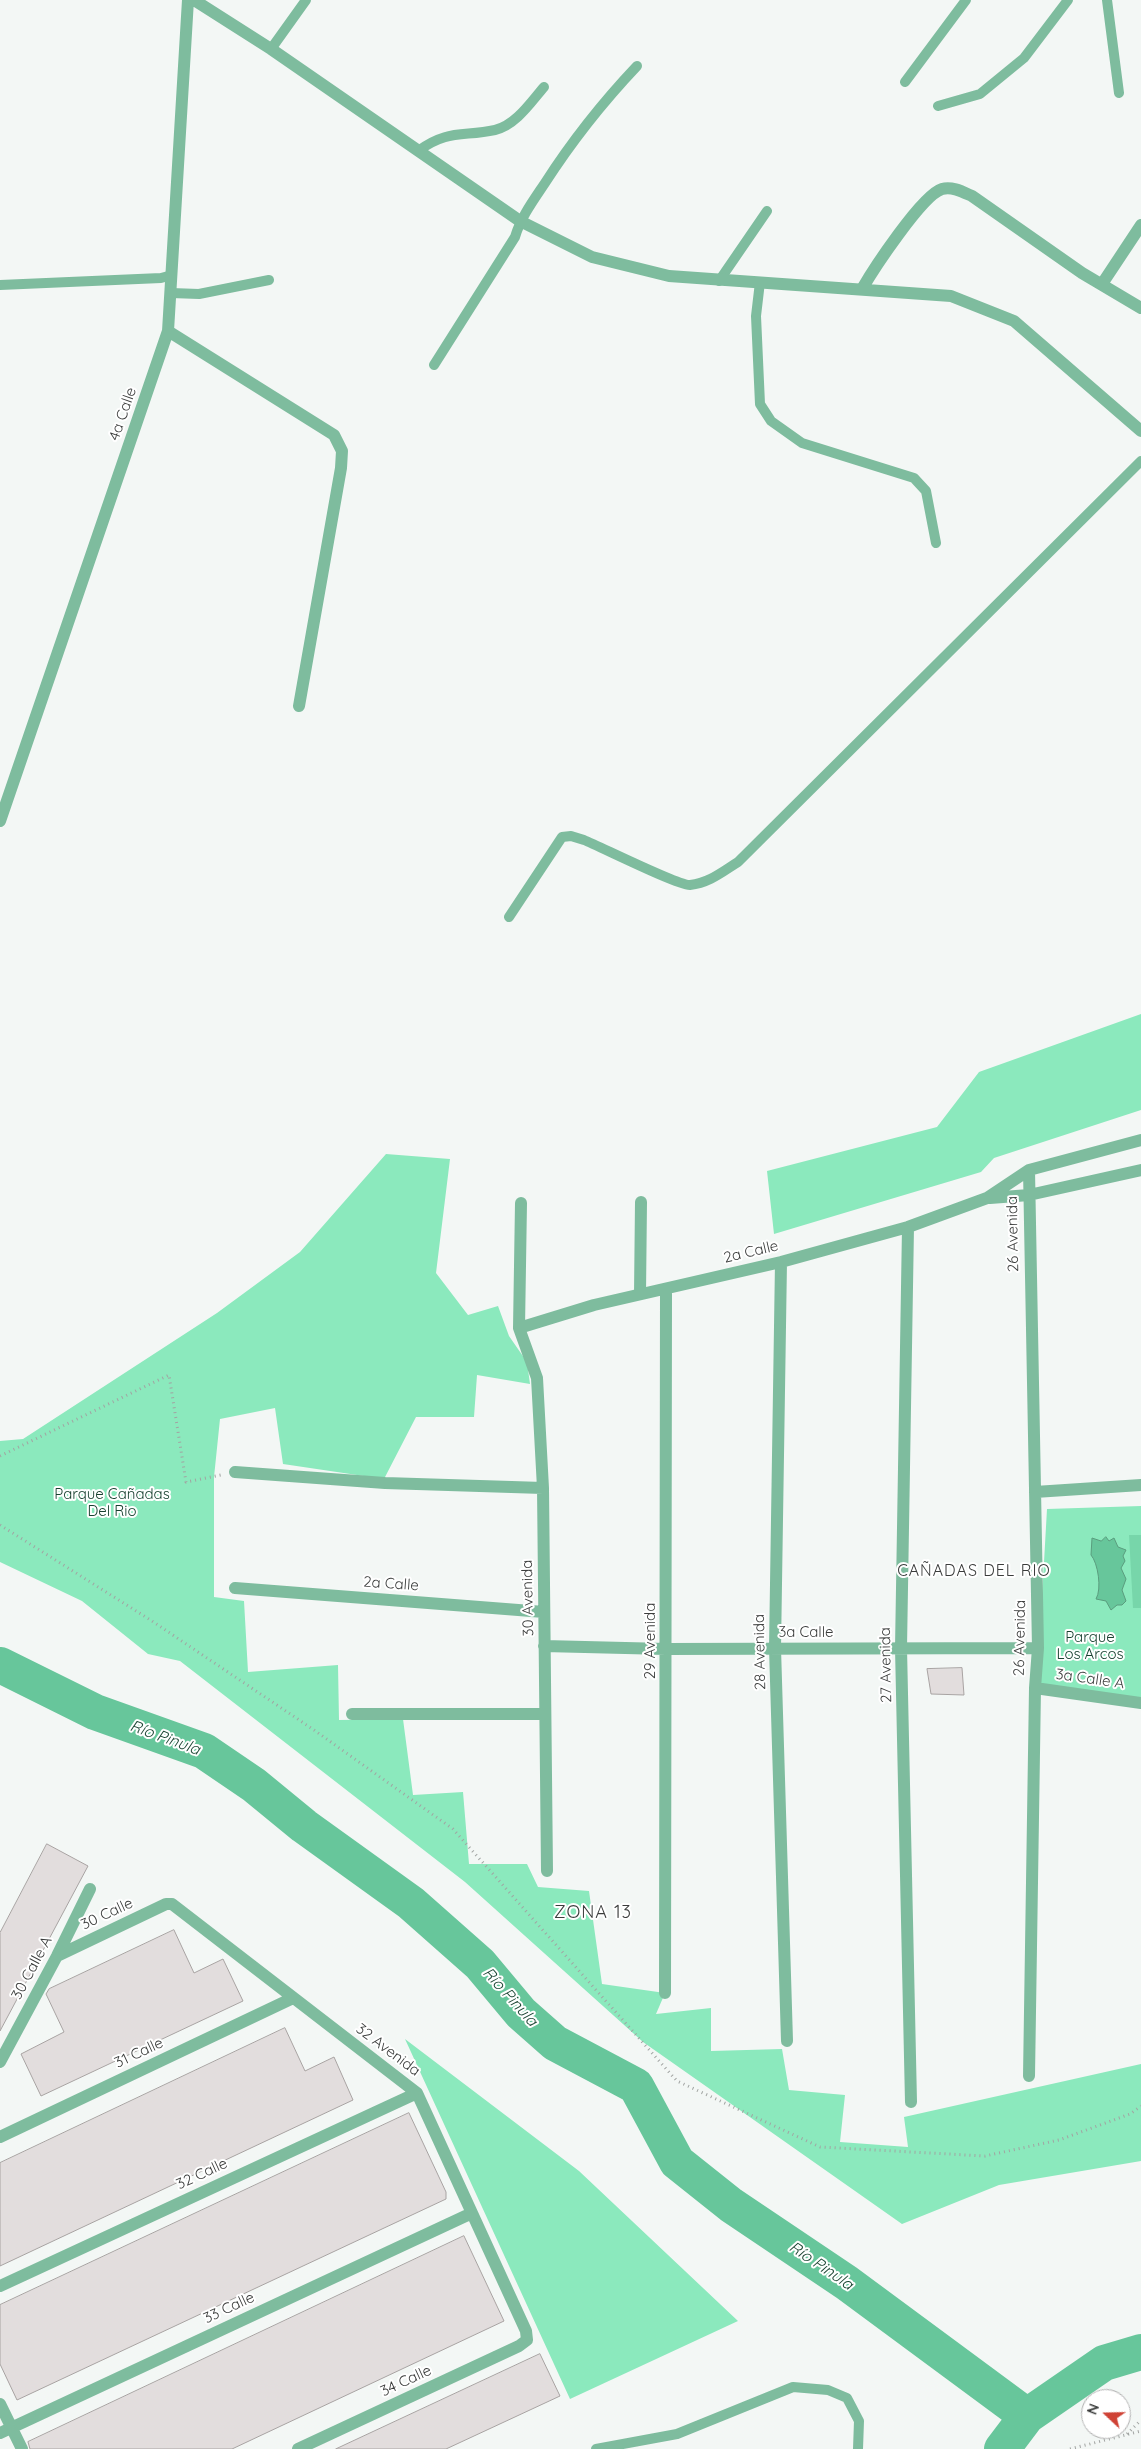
<!DOCTYPE html>
<html>
<head>
<meta charset="utf-8">
<style>
  body { margin:0 }
  #map { position:relative; width:1141px; height:2449px; overflow:hidden; background:#f3f7f5; font-family:Quicksand,sans-serif }
  canvas { display:block }
  .north { position:absolute; left:1081px; top:2389px; width:50px; height:50px; box-sizing:border-box; background:#fff; border:1px solid #b1b1b1; border-radius:50%; rotate:291deg; font-size:14px; font-weight:700; line-height:20px; text-align:center; color:#3b3d3c }
  .north::after { content:''; display:block; margin:auto; width:18px; height:22px; background:#cf4235; clip-path:polygon(50% 0,100% 100%,50% 72%,0 100%) }
</style>
</head>
<body>
<div id="map">
<canvas width="1141" height="2449"></canvas>
<div class="north">N</div>
</div>
<script>
const ctx = document.querySelector('canvas').getContext('2d');
ctx.lineJoin = 'round';
function fill(path, color) {
  ctx.fillStyle = color;
  ctx.fill(path, 'evenodd');
}
function stroke(path, color, width, dash) {
  ctx.strokeStyle = color;
  ctx.lineWidth = width;
  ctx.lineCap = dash ? 'butt' : 'round';
  ctx.setLineDash(dash || []);
  ctx.stroke(path);
}
function write(font, color, halo, rows, align = 'center') {
  ctx.font = font + ' Quicksand,sans-serif';
  ctx.lineWidth = 4;
  ctx.setLineDash([]);
  ctx.textBaseline = 'middle';
  ctx.strokeStyle = halo;
  ctx.fillStyle = color;
  for (const [text, x, y, turn = 0] of rows) {
    ctx.save();
    ctx.translate(x, y);
    ctx.rotate((+turn || 0) * Math.PI / 180);
    ctx.textAlign = isNaN(turn) ? turn : align;
    if (halo) ctx.strokeText(text, 0, 0);
    ctx.fillText(text, 0, 0);
    ctx.restore();
  }
}
fill(new Path2D(`
  M1141,1014V1110L994,1158L981,1172L774,1234L767,1171L937,1127L979,1072Z
  M386,1154L450,1159L436,1273L468,1315L498,1306L509,1336L527,1362L530,1384L477,1375L474,1417H416L384,1479L283,1464L275,1408L220,1419L214,1477V1597L244,1601L248,1672L338,1665L339,1720L403,1719L413,1795L463,1792L469,1864H527L538,1887L589,1891L602,1984L665,1993L656,2014L711,2008V2051L782,2049L789,2090L845,2095L840,2142L908,2147L904,2117L1141,2064V2161L999,2185L902,2224L643,2042L465,1882L180,1661L148,1654L82,1601L0,1562V1441L23,1439L217,1313L300,1252Z
  M1141,1506V1708L1037,1686L1047,1509Z
  M405,2039L579,2171L738,2321L570,2399Z`), '#8be9bd');
fill(new Path2D(`
  M1129,1535H1141V1608H1133Z`), '#77d6aa');
const water = new Path2D(`
  M1106,1537L1109,1541L1114,1538L1118,1547L1126,1550L1123,1556L1125,1561L1121,1568L1126,1579L1122,1590L1126,1601L1122,1605H1117L1111,1610L1106,1601L1096,1599C1102,1589 1098,1563 1091,1555L1092,1538L1101,1541Z`);
fill(water, '#67c69b');
stroke(water, '#5a9d7e', 1);
stroke(new Path2D(`
  M0,1665L95,1712L204,1751L254,1785L304,1826L411,1903L480,1964L521,2013L555,2043L636,2086L677,2162L731,2205L847,2283L1027,2416
  M1002,2449L1027,2416L1104,2363L1141,2352`), '#67c69b', 36);
const building = new Path2D(`
  M962,1668L964,1695L931,1694L927,1669Z
  M47,1844L88,1866L0,2031V1933Z
  M174,1930L194,1973L223,1959L243,2001L41,2096L21,2054L64,2032L46,1994L49,1989Z
  M285,2028L305,2071L334,2057L353,2100L0,2266V2163Z
  M409,2113L446,2192V2199L17,2400L0,2364V2305Z
  M464,2236L504,2321L232,2449H30L28,2442Z
  M540,2354L560,2396L517,2416L446,2449H336Z`);
fill(building, '#e2dddd');
stroke(building, '#a8a3a2', 1);
stroke(new Path2D(`
  M0,1456L169,1375L186,1482L221,1475
  M0,1525L152,1621L314,1730L453,1829L677,2081L820,2147L985,2156L1059,2140L1130,2114L1141,2106
  M1127,2434L1141,2420
  M1070,2449L1141,2431`), '#a1a4a2', 3, [1, 4]);
stroke(new Path2D(`
  M1107,0L1119,93
  M271,49L306,0
  M905,82L966,0
  M938,106L980,94L1024,58L1068,0
  M418,151C448,129 463,137 495,130C516,125 531,102 544,87
  M719,281L767,211
  M760,282L756,316L760,404L771,421L802,443L914,478L926,491L936,543
  M0,285L161,278L172,275
  M171,293L199,294L269,280
  M434,365L515,237C521,217 533,201 545,183C572,141 602,103 637,66
  M509,917L562,837L571,836L584,840C601,847 679,886 690,885C709,883 722,872 738,862L1141,461
  M596,2449L677,2434L793,2387L828,2390L847,2398L859,2421L858,2449`), '#7ebc9e', 10);
stroke(new Path2D(`
  M194,0L271,49L520,221L592,257L669,276L951,296L1014,321L1141,431
  M1102,284L1141,225
  M862,289C873,270 922,195 942,189C952,186 963,192 972,196L1082,273L1141,308
  M168,331L334,435L342,451L341,468L299,706
  M0,821L168,331L188,0
  M1029,1170L1038,1648L1035,1688L1029,2076
  M990,1198L1029,1195L1141,1170
  M521,1203L519,1328L537,1378L543,1488L547,1871
  M908,1227L901,1648L911,2102
  M781,1262L775,1648L787,2041
  M640,1294L641,1202
  M519,1328L594,1305L781,1262L908,1227L987,1198L1029,1170L1141,1140
  M235,1472L385,1483L543,1488
  M1035,1492L1141,1485
  M235,1588L544,1612
  M544,1646L666,1649L1038,1648
  M1035,1688L1141,1703
  M352,1714H545
  M57,1956L166,1904H172L417,2093L526,2331L527,2340L519,2346L298,2449
  M665,1993L666,1289
  M0,2062L57,1956L90,1889
  M0,2137L293,1998
  M0,2286L417,2093
  M0,2404L22,2449
  M0,2433L472,2213`), '#7ebc9e', 12);
write('15px', '#3b3d3c', '#fff', [
  ["4a Calle",123,414,-71],
  ["26 Avenida",1013,1234,-91],
  ["2a Calle",751,1252,-13],
  ["2a Calle",391,1584,4],
  ["30 Avenida",528,1598,-91],
  ["3a Calle",806,1632],
  ["26 Avenida",1020,1638,-89],
  ["29 Avenida",650,1641,-90],
  ["28 Avenida",760,1652,-91],
  ["27 Avenida",886,1665,-91],
  ["3a Calle A",1090,1679,8],
  ["30 Calle",107,1914,-25],
  ["30 Calle A",32,1968,-62],
  ["32 Avenida",388,2050,37],
  ["31 Calle",139,2053,-25],
  ["32 Calle",202,2174,-25],
  ["33 Calle",229,2308,-25],
  ["34 Calle",406,2381,-25]
]);
write('15px', '#184130', '#fff', [
  ["Parque Cañadas",112,1494],
  ["Del Rio",112,1511],
  ["Parque",1090,1637],
  ["Los Arcos",1090,1654]
]);
ctx.letterSpacing = '1px';
write('16px', '#3b3d3c', '#fff', [
  ["CAÑADAS DEL RIO",974,1571]
]);
ctx.letterSpacing = '0px';
write('italic 16px', '#1e4735', '#fff', [
  ["Río Pinula",165,1738,20],
  ["Río Pinula",510,1997,48],
  ["Río Pinula",821,2266,34]
]);
ctx.letterSpacing = '1px';
write('18px', '#3b3d3c', '#fff', [
  ["ZONA 13",593,1913]
]);
ctx.letterSpacing = '0px';
</script>
</body>
</html>
